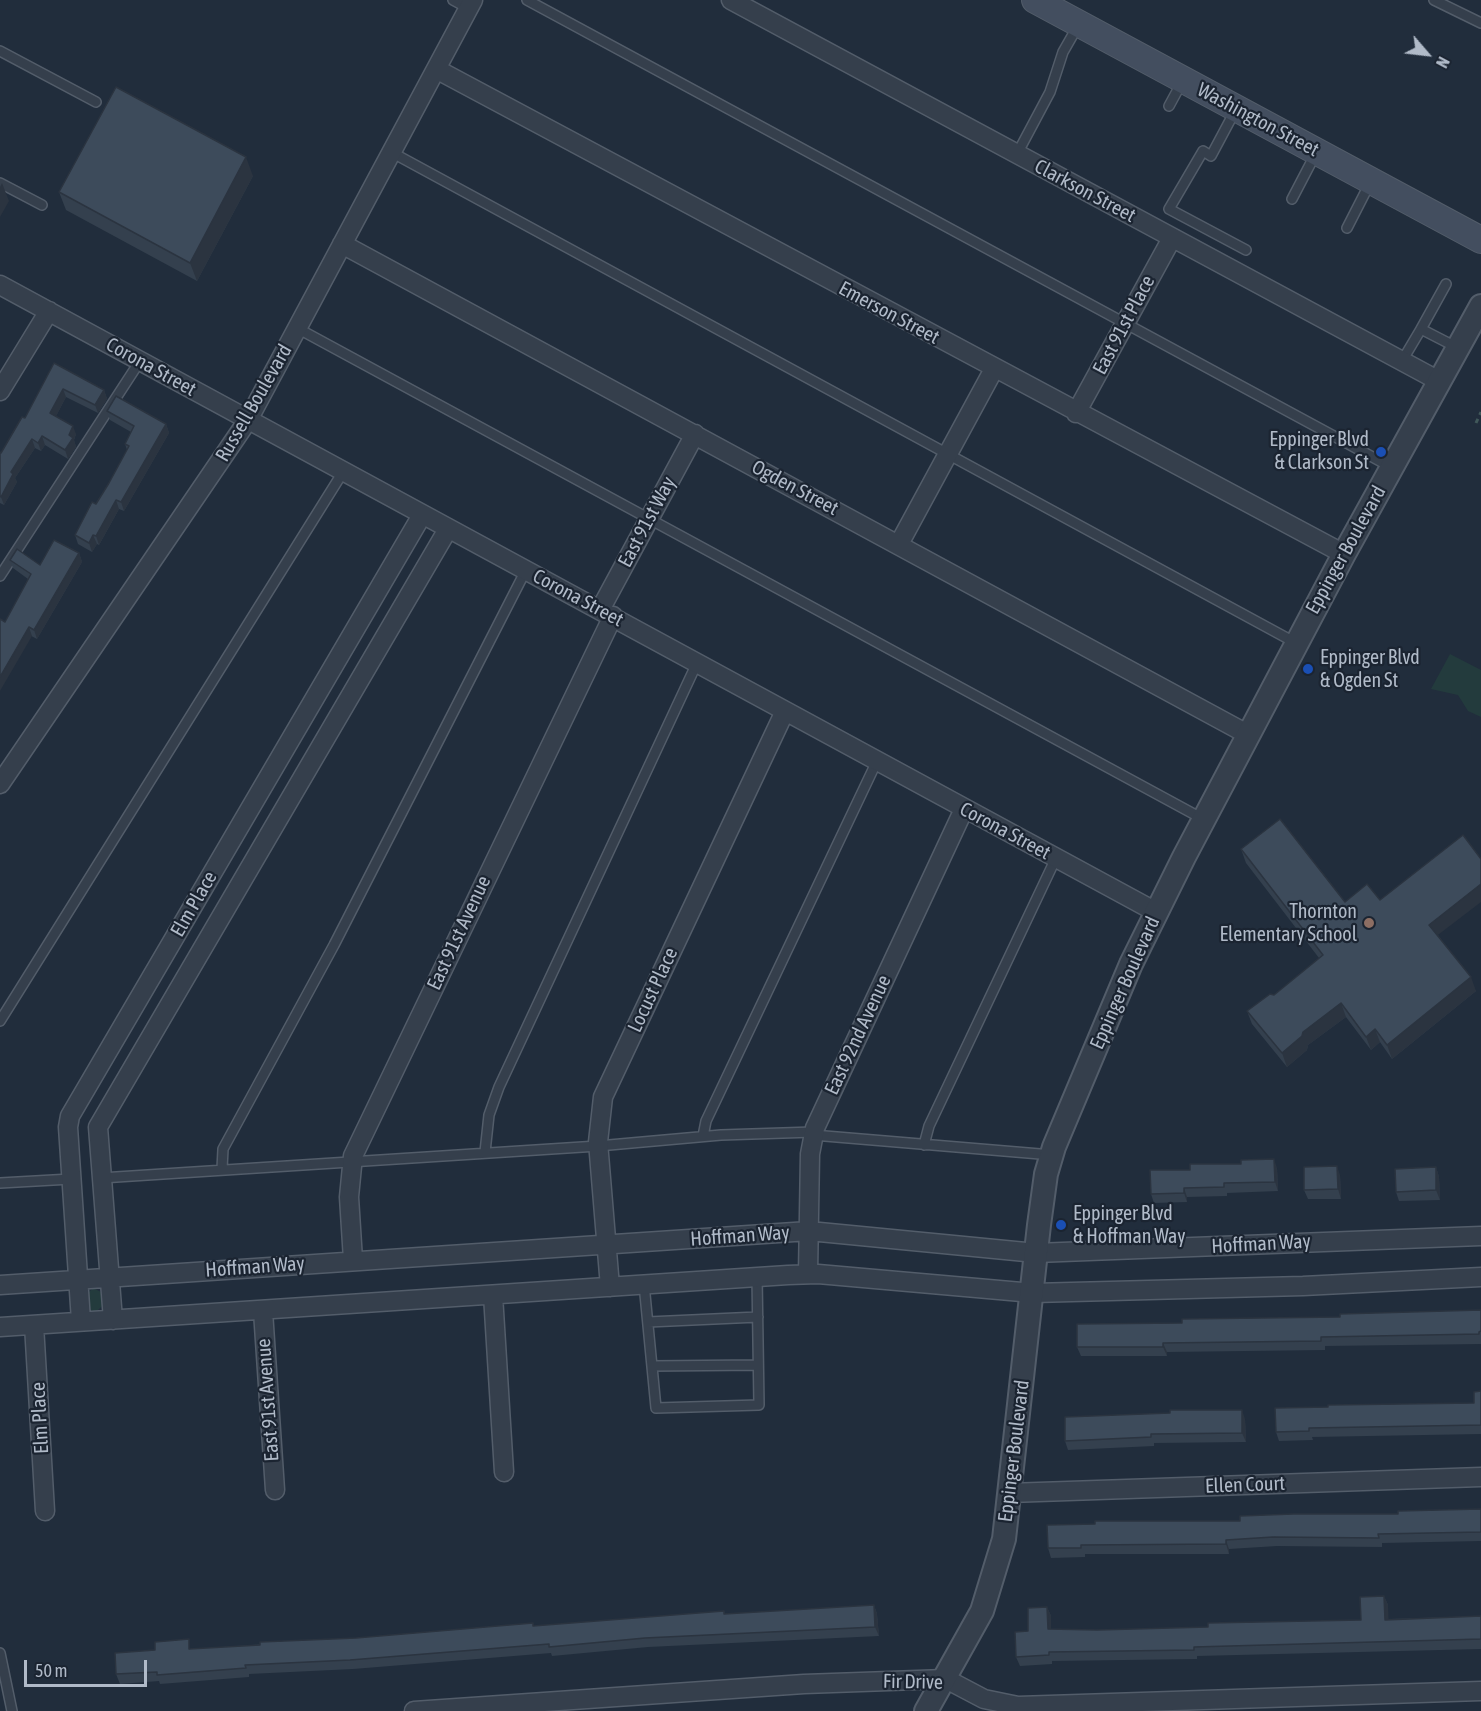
<!DOCTYPE html>
<html>
<head>
<meta charset="utf-8">
<style>
  body { margin:0 }
  #map { position:relative; width:1481px; height:1711px; overflow:hidden; background:#212d3c; font-family:"Asap Condensed",sans-serif }
  canvas { display:block }
  .north { position:absolute; left:1397px; top:24px; width:60px; height:60px; -webkit-text-stroke:4px #1b2431; paint-order:stroke; rotate:118deg; font-size:16px; font-weight:700; line-height:24px; text-align:center; color:#b0bac8 }
  .north::after { content:''; display:block; margin:auto; width:21px; height:27px; background:#b0bac8; clip-path:polygon(50% 0,100% 100%,50% 72%,0 100%) }
  .scale { position:absolute; left:24px; top:1660px; width:123px; height:27px; box-sizing:border-box; border:3px solid #b0bac8; border-top:0; padding-left:8px; font-size:18px; line-height:21px; white-space:nowrap; color:#b0bac8; -webkit-text-stroke:4px #1b2431; paint-order:stroke }
</style>
</head>
<body>
<div id="map">
<canvas width="1481" height="1711"></canvas>
<div class="north">N</div>
<div class="scale">50 m</div>
</div>
<script>
const ctx = document.querySelector('canvas').getContext('2d');
ctx.lineJoin = 'round';
function fill(path, color) {
  ctx.fillStyle = color;
  ctx.fill(path, 'evenodd');
}
function stroke(path, color, width, dash) {
  ctx.strokeStyle = color;
  ctx.lineWidth = width;
  ctx.lineCap = dash ? 'butt' : 'round';
  ctx.setLineDash(dash || []);
  ctx.stroke(path);
}
function write(font, color, halo, rows, align = 'center') {
  ctx.font = font + ' "Asap Condensed",sans-serif';
  ctx.lineWidth = 4.5;
  ctx.setLineDash([]);
  ctx.textBaseline = 'middle';
  ctx.strokeStyle = halo;
  ctx.fillStyle = color;
  for (const [text, x, y, turn = 0] of rows) {
    ctx.save();
    ctx.translate(x, y);
    ctx.rotate((+turn || 0) * Math.PI / 180);
    ctx.textAlign = isNaN(turn) ? turn : align;
    if (halo) ctx.strokeText(text, 0, 0);
    ctx.fillText(text, 0, 0);
    ctx.restore();
  }
}
fill(new Path2D(`
  M1450,654L1481,670V717L1468,711L1458,695L1431,689Z
  M93,1288L101,1292L102,1306L96,1312L89,1310L87,1294Z`), '#233b3d');
const service = new Path2D(`
  M453,0L468,8
  M527,0L1391,467
  M1434,0L1481,23
  M0,51L96,102
  M1169,106L1182,82
  M1235,111L1211,156L1203,151L1169,209L1246,250
  M391,152L1296,643
  M1017,154L1050,92L1063,52L1079,24
  M0,183L42,205
  M1292,199L1316,153
  M1347,228L1370,183
  M1446,284L1421,329L1458,348
  M297,328L1203,819
  M1402,361L1421,329
  M0,576L140,361
  M0,1021L343,472
  M813,1135L1052,1155
  M703,1136L706,1121L877,761
  M924,1145L929,1126L1056,858
  M485,1152L489,1115L499,1087L697,663
  M222,1169L223,1149L334,945L526,570
  M101,1178L598,1146L721,1135L814,1132
  M0,1183L71,1179
  M644,1284L656,1408L759,1405L757,1277
  M648,1322L758,1317
  M652,1366L758,1365
  M0,1653L12,1711`);
const minor = new Path2D(`
  M731,0L1439,381
  M436,69L1344,554
  M342,244L1247,734
  M0,285L1156,912
  M0,391L49,311
  M1076,413L1172,238
  M899,544L994,369
  M600,610L695,434
  M0,784L248,420L473,0
  M353,1260L349,1197L353,1156L613,616
  M808,1274L810,1154L815,1128L964,809
  M0,1285L809,1231L1036,1253L1481,1236
  M610,1287L598,1142L603,1097L785,711
  M493,1295L504,1472
  M263,1311L275,1490
  M113,1320L98,1127L448,529
  M81,1321L68,1127L70,1116L422,515
  M34,1325L45,1511
  M0,1327L788,1275L818,1274L1033,1293L1303,1286L1481,1277
  M1009,1493L1481,1477
  M414,1711L804,1684L946,1679L984,1699L1018,1706L1481,1691`);
const tertiary = new Path2D(`
  M926,1711L982,1611L1004,1539L1039,1225L1046,1174L1054,1147L1131,964L1184,857L1344,554L1481,306`);
const secondary = new Path2D(`
  M1035,0L1481,240`);
stroke(service, '#535d6a', 12);
stroke(minor, '#535d6a', 21);
stroke(tertiary, '#535d6a', 26);
stroke(secondary, '#535d6a', 28);
stroke(new Path2D(`
  M1476,423L1481,412`), '#41585a', 3, [4.5, 4.5]);
stroke(service, '#353f4c', 9);
stroke(minor, '#353f4c', 18);
stroke(tertiary, '#353f4c', 22);
stroke(secondary, '#434e5f', 26);
fill(new Path2D(`
  M253,176L197,281L66,210L59,192Z
  M54,363L104,390L107,399L98,413L66,397L56,416L76,434L74,440L76,447L68,459L45,445L41,451L35,448L15,478L17,482L4,505L0,503V452L1,453L25,418Z
  M107,411L166,424L169,433L124,511L119,509L99,545L97,544L92,552L78,544L75,535L109,483L127,450L125,444L131,432L110,420Z
  M79,553L82,562L37,639L5,622L28,579L13,568L10,560L40,565Z
  M1241,849L1345,902L1380,900L1438,935L1476,991L1392,1059L1380,1042L1371,1050L1346,1017L1308,1045L1307,1050L1287,1067L1252,1024L1247,1011L1274,995L1319,958L1246,863Z
  M1436,1167L1439,1177L1440,1200L1399,1201L1396,1192Z
  M1277,1168L1278,1191L1227,1193V1196L1187,1197V1202L1154,1203L1151,1194Z
  M1340,1175L1341,1199H1308L1304,1190Z
  M1481,1310V1344L1325,1346V1350L1167,1352V1356H1081L1077,1347L1182,1323L1340,1317Z
  M1481,1391V1434L1312,1437L1313,1440L1279,1441L1276,1432L1474,1403Z
  M1245,1419L1246,1442L1154,1443V1446L1068,1450L1065,1441Z
  M1481,1509V1541L1382,1543V1547L1277,1546L1229,1549V1554H1085V1557L1051,1558L1048,1548L1240,1521L1398,1514Z
  M1384,1596L1388,1605V1619L1481,1616V1649L1197,1656V1659L1052,1661V1664L1020,1666L1016,1657L1028,1631L1047,1607L1051,1616V1629L1097,1630L1208,1627L1361,1620Z
  M874,1605L877,1614L879,1636L648,1647L552,1656L551,1653L353,1669L249,1674V1677L160,1684L159,1681L120,1684L116,1674L192,1649L534,1626L724,1611L725,1614Z`), '#34404e');
fill(new Path2D(`
  M246,157L253,176L197,281L190,263Z
  M2,183L9,201L0,217V187Z
  M63,389L66,397L53,422L50,413Z
  M104,390L107,399L98,413L95,405Z
  M166,424L169,433L124,511L121,502Z
  M73,426L76,434L74,440L76,447L68,459L65,450L69,435Z
  M42,436L45,445L41,451L38,443Z
  M32,439L35,448L15,478L17,482L4,505L1,497L11,472Z
  M116,500L119,509L99,545L96,536Z
  M93,535L97,544L92,552L89,543Z
  M79,553L82,562L37,639L34,630Z
  M29,627L32,636L0,691V677Z
  M1481,884V902L1434,938L1429,925Z
  M1471,977L1476,991L1392,1059L1387,1045Z
  M1341,1003L1346,1017L1308,1045L1307,1050L1287,1067L1282,1053L1303,1032Z
  M1375,1029L1380,1042L1371,1050L1366,1037Z
  M1274,1159L1277,1168L1278,1191L1275,1182Z
  M1337,1166L1340,1175L1341,1199L1338,1189Z
  M1436,1167L1439,1177L1440,1200L1436,1190Z
  M1184,1188L1187,1197V1202L1184,1193Z
  M1163,1343L1167,1352V1356L1163,1347Z
  M1242,1410L1245,1419L1246,1442L1242,1433Z
  M1226,1540L1229,1549V1554L1226,1544Z
  M1384,1596L1388,1605L1389,1629L1385,1620Z
  M874,1605L877,1614L879,1636L875,1627Z
  M1047,1607L1051,1616V1638L1048,1629Z`), '#2b3440');
const building = new Path2D(`
  M116,87L246,157L190,263L59,192Z
  M54,363L104,390L95,405L63,389L50,413L73,426L69,435L73,438L65,450L42,436L38,443L32,439L11,472L13,474L1,497L0,496V452L1,453L22,417L25,418Z
  M116,396L166,424L121,502L116,500L96,536L93,535L89,543L75,535L92,502L96,504L109,483L129,446L125,444L134,426L107,411Z
  M54,540L79,553L34,630L29,627L0,677V619L5,622L31,574L10,560L17,549L40,565Z
  M1280,819L1345,902L1367,884L1380,900L1463,835L1481,859V884L1429,925L1471,977L1387,1045L1375,1029L1366,1037L1341,1003L1303,1032L1302,1036L1282,1053L1247,1011L1270,994L1274,995L1323,955L1241,849Z
  M1274,1159L1275,1182L1224,1183V1187L1184,1188V1193L1151,1194L1150,1170H1190V1164H1241V1160Z
  M1337,1166L1338,1189L1304,1190V1167Z
  M1436,1167V1190L1396,1192L1395,1169Z
  M1481,1310V1331L1479,1332V1334L1321,1337V1341L1163,1343V1347H1077V1324L1182,1323V1319L1340,1317V1314Z
  M1481,1391V1425L1309,1428V1431L1276,1432L1275,1408L1328,1407V1405L1474,1403V1392Z
  M1170,1410H1242V1433L1151,1434V1437L1065,1441V1417L1170,1413Z
  M1481,1509V1532L1378,1534L1379,1538L1273,1537L1226,1540V1544L1081,1545V1548H1048L1047,1525L1095,1524V1521H1240V1516L1293,1514H1398V1511Z
  M1384,1596L1385,1620L1481,1616V1639L1194,1647V1650L1049,1652V1655L1016,1657L1015,1632L1028,1631V1608L1047,1607L1048,1629L1097,1630L1208,1627V1623L1361,1620L1360,1597Z
  M874,1605L875,1627L645,1638L549,1647V1644L350,1660L245,1665L246,1668L157,1675V1672L116,1674L115,1653L155,1650V1642L189,1639V1649L260,1645V1642L356,1638L533,1623V1626L724,1611V1614Z`);
fill(building, '#3d4b5b');
stroke(building, '#2b3440', 1.5);
for (const [x, y, r, color] of [
  [1381,452,6,"#1a4fb4"],
  [1308,669,6,"#1a4fb4"],
  [1369,923,6,"#8d6e63"],
  [1061,1225,6,"#1a4fb4"]
]) {
  const dot = new Path2D();
  dot.arc(x, y, r, 0, 2 * Math.PI);
  ctx.fillStyle = color;
  ctx.fill(dot);
  stroke(dot, '#1b2431', 2);
}
write('20px', '#b0bac8', '#1b2431', [
  ["Washington Street",1258,120,28],
  ["Clarkson Street",1085,191,28],
  ["Emerson Street",889,313,28],
  ["East 91st Place",1124,325,-62],
  ["Corona Street",151,367,29],
  ["Russell Boulevard",254,403,-60],
  ["Ogden Street",795,488,28],
  ["East 91st Way",647,522,-62],
  ["Eppinger Boulevard",1346,550,-61],
  ["Corona Street",578,598,28],
  ["Corona Street",1005,831,28],
  ["Elm Place",194,904,-60],
  ["East 91st Avenue",459,933,-65],
  ["Eppinger Boulevard",1125,983,-66],
  ["Locust Place",653,990,-65],
  ["East 92nd Avenue",858,1035,-65],
  ["Hoffman Way",740,1236,-4],
  ["Hoffman Way",1261,1244,-3],
  ["Hoffman Way",255,1267,-4],
  ["East 91st Avenue",268,1400,-94],
  ["Elm Place",40,1418,-93],
  ["Eppinger Boulevard",1014,1451,-83],
  ["Ellen Court",1245,1485,-2],
  ["Fir Drive",913,1682,1]
]);
write('20px', '#b0bac8', '#1b2431', [
  ["Eppinger Blvd",1369,440],
  ["& Clarkson St",1369,463],
  ["Eppinger Blvd",1320,658,"left"],
  ["& Ogden St",1320,681,"left"],
  ["Thornton",1357,912],
  ["Elementary School",1357,935],
  ["Eppinger Blvd",1073,1214,"left"],
  ["& Hoffman Way",1073,1237,"left"]
], 'right');
</script>
</body>
</html>
